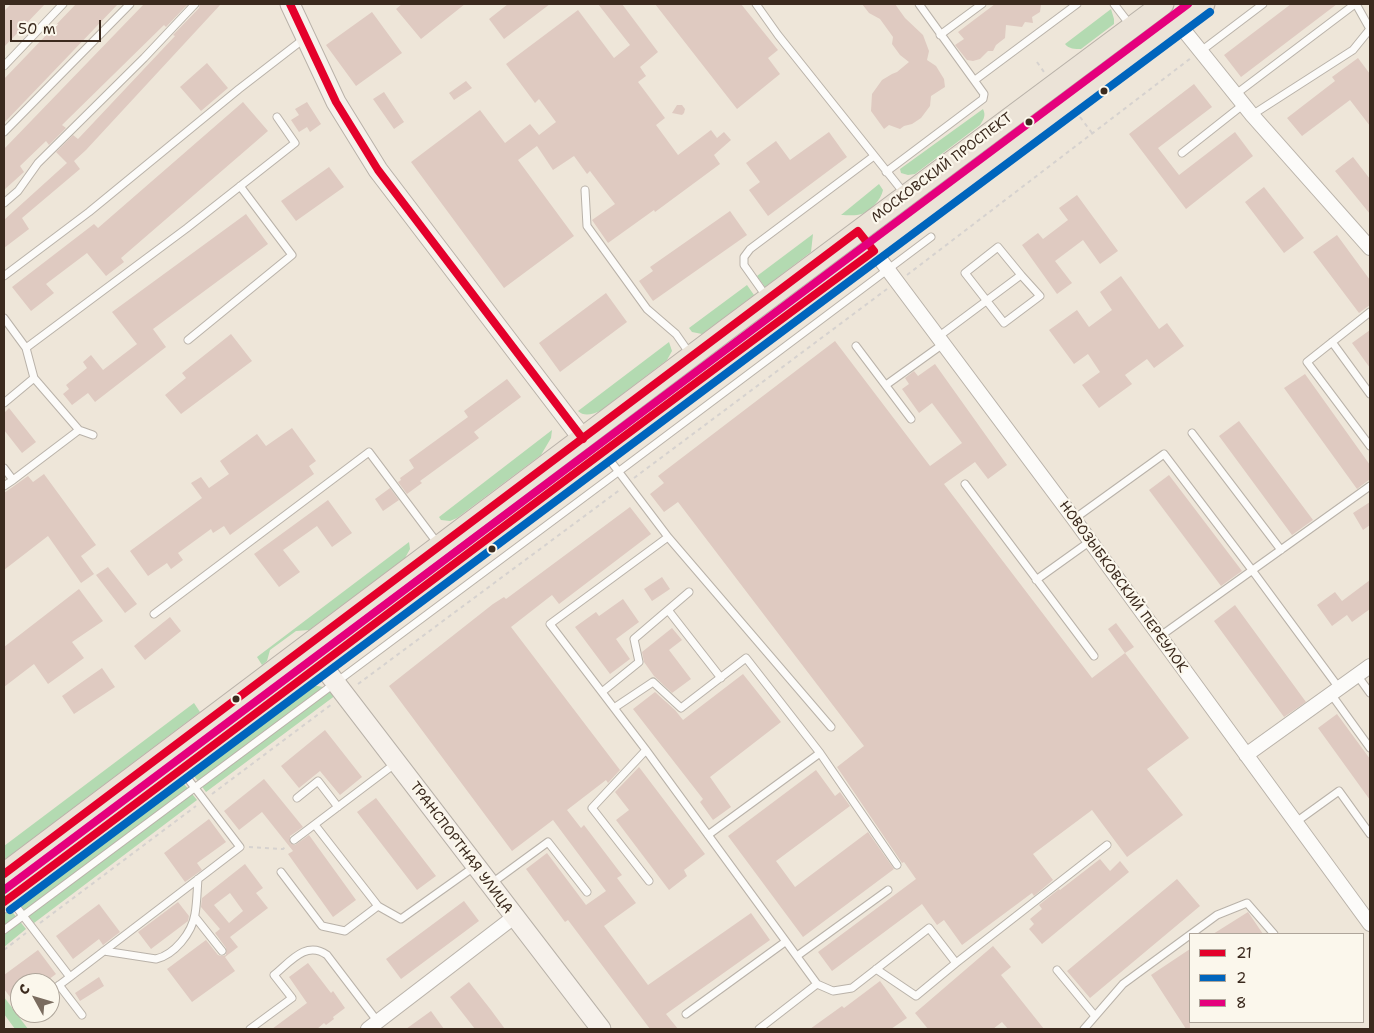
<!DOCTYPE html>
<html>
<head>
<meta charset="utf-8">
<style>
  body { margin:0 }
  #map { position:relative; width:1374px; height:1033px; overflow:hidden; background:#eee6d9; font-family:"Shantell Sans",sans-serif }
  canvas { display:block }
  .frame { position:absolute; inset:0; border:5px solid #3b2a1e; pointer-events:none }
  .legend { position:absolute; left:1189px; top:933px; width:175px; height:90px; box-sizing:border-box; background:#fbf7ec; border:1px solid #aea59a; margin:0; padding:6px 9px; list-style:none; font-size:15px; color:#3b2a1e }
  .legend li { display:flex; align-items:center; gap:10px; height:25px }
  .legend b { width:25px; border:1px solid #aea59a }
  .north { position:absolute; left:10px; top:973px; width:50px; height:50px; box-sizing:border-box; background:#fbf7ec; border:1px solid #aea59a; border-radius:50%; rotate:309deg; font-size:14px; font-weight:700; line-height:20px; text-align:center; color:#3b2a1e }
  .north::after { content:''; display:block; margin:auto; width:18px; height:22px; background:#7a6c5f; clip-path:polygon(50% 0,100% 100%,50% 72%,0 100%) }
  .scale { position:absolute; left:10px; top:20px; width:91px; height:22px; box-sizing:border-box; border:2px solid #3b2a1e; border-top:0; padding-left:6px; font-size:15px; line-height:18px; white-space:nowrap; color:#3b2a1e; -webkit-text-stroke:4px #fbf7ec; paint-order:stroke }
</style>
</head>
<body>
<div id="map">
<canvas width="1374" height="1033"></canvas>
<div class="frame"></div>
<ul class="legend">
<li><b style="height:6px;background:#e4002b"></b>21</li>
<li><b style="height:6px;background:#0065bd"></b>2</li>
<li><b style="height:6px;background:#e5007d"></b>8</li>
</ul>
<div class="north">С</div>
<div class="scale">50 m</div>
</div>
<script>
const ctx = document.querySelector('canvas').getContext('2d');
ctx.lineJoin = 'round';
function fill(path, color) {
  ctx.fillStyle = color;
  ctx.fill(path, 'evenodd');
}
function stroke(path, color, width, dash) {
  ctx.strokeStyle = color;
  ctx.lineWidth = width;
  ctx.lineCap = dash ? 'butt' : 'round';
  ctx.setLineDash(dash || []);
  ctx.stroke(path);
}
function write(font, color, halo, rows, align = 'center') {
  ctx.font = font + ' "Shantell Sans",sans-serif';
  ctx.lineWidth = 4.5;
  ctx.setLineDash([]);
  ctx.textBaseline = 'middle';
  ctx.strokeStyle = halo;
  ctx.fillStyle = color;
  for (const [text, x, y, turn = 0] of rows) {
    ctx.save();
    ctx.translate(x, y);
    ctx.rotate((+turn || 0) * Math.PI / 180);
    ctx.textAlign = isNaN(turn) ? turn : align;
    if (halo) ctx.strokeText(text, 0, 0);
    ctx.fillText(text, 0, 0);
    ctx.restore();
  }
}
fill(new Path2D(`
  M1111,9L1114,19V24L1081,49C1075,49 1069,49 1065,44Z
  M983,109C986,115 984,119 980,125L915,174L908,175L901,173L900,169Z
  M879,184L883,190C881,200 871,210 862,214C856,216 847,215 841,215Z
  M813,234L811,252L765,287L757,276Z
  M747,285L754,295L702,334L692,332L689,328Z
  M669,342L672,351L667,360L600,411C593,414 584,417 578,411Z
  M552,430L551,438L541,455L457,518L450,521L441,520L439,517Z
  M409,542L410,549L405,558L309,630L296,631L270,650L267,661L262,665L257,657Z
  M312,685L323,687L336,695L206,792L191,772Z
  M194,703L200,712L4,860V846Z
  M181,780L197,800L34,923L19,903Z
  M10,909L26,929L4,947V914Z
  M4,997L28,1029H15L4,1014Z`), '#b3dab1');
fill(new Path2D(`
  M11,4H45L4,47V11Z
  M76,4H118L4,123V79Z
  M144,4H188L166,27L164,25L62,125L66,128L49,145L46,141L20,166L24,172L4,190V149Z
  M200,4H221L86,150L74,161L80,169L22,218L29,229L4,248V220L67,163L56,152L73,135L78,139L175,36L173,35L199,8Z
  M402,4H465L421,39L396,9Z
  M508,4H550L504,39L489,19Z
  M598,4H622L658,52L640,67L646,76L638,82L665,118L656,125L678,155L711,130L717,138L724,132L731,140L714,155L720,164L655,212L654,210L608,243L592,220L615,204L590,171L587,174L574,156L553,170L537,146L518,160L574,236L504,288L411,162L480,110L505,143L530,124L539,135L556,122L539,99L535,103L506,64L578,10L614,58L630,45Z
  M655,4H741L778,50L768,58L780,74L737,109Z
  M862,4H895L905,18L923,35L929,51L927,60L936,66L944,79L945,87L931,96L930,106L921,118L912,124L904,126L900,129L889,125L884,129L871,111L872,94L882,80L892,74L897,72L909,62L900,55L892,44L893,37L880,19L869,13Z
  M995,4H1041L1040,12L1032,17L1033,23L1025,22L1022,27L1006,25L1005,38L996,45L993,51H988L980,59L973,61L967,60L955,45L964,39L958,32Z
  M1291,4H1337L1241,77L1224,55Z
  M372,12L402,53L356,86L326,45Z
  M1358,58L1370,74V126L1350,100L1302,136L1287,118L1335,81L1332,77Z
  M207,63L228,88L201,111L180,87Z
  M466,81L472,88L454,100L449,93Z
  M1194,84L1212,107L1158,148L1179,175L1235,132L1253,156L1186,209L1129,134Z
  M384,92L404,122L394,129L373,99Z
  M243,102L268,131L121,258L124,262L106,276L87,253L46,284L54,293L31,311L12,287L94,224L98,228Z
  M307,102L321,124L310,132L307,127L299,132L291,120L299,115L295,109Z
  M677,105H682L685,109L684,113L682,115L672,113Z
  M829,132L847,157L768,216L749,190L760,182L746,163L776,141L790,160Z
  M1353,157L1370,179V214L1335,171Z
  M329,167L344,187L296,221L281,201Z
  M1264,187L1304,238L1284,253L1245,202Z
  M1077,195L1118,251L1100,264L1083,240L1055,261L1072,283L1057,294L1022,245L1038,233L1043,239L1068,220L1059,208Z
  M730,211L747,235L653,301L639,281L653,271L650,267Z
  M246,214L268,244L153,329L166,347L95,402L88,393L72,405L63,394L69,389L66,385L87,368L83,362L91,355L103,370L137,344L112,312Z
  M1337,235L1370,280V305L1359,313L1313,252Z
  M1121,276L1159,329L1167,323L1184,346L1154,368L1147,359L1125,375L1132,384L1099,408L1082,385L1100,372L1088,354L1074,364L1049,330L1077,310L1089,327L1112,310L1100,292Z
  M606,293L627,322L560,372L539,343Z
  M1370,330V368L1352,343Z
  M231,334L252,361L181,414L165,395L186,378L182,373Z
  M835,341L930,466L962,443L932,403L919,413L902,389L909,384L905,378L914,371L918,376L935,364L1007,465L988,479L975,462L944,484L1092,678L1125,653L1189,738L1147,769L1183,815L1127,857L1092,810L1033,854L1053,880L1034,896L1032,893L962,945L944,920L937,925L922,904L832,971L818,952L916,879L904,862L902,863L837,767L864,746L678,502L664,512L650,494L664,483L658,476Z
  M1305,374L1370,465V479L1357,489L1284,388Z
  M507,379L521,397L474,432L479,438L420,481L422,483L407,494L398,482L401,480L400,478L414,468L409,460L468,417L464,411Z
  M9,408L36,442L22,453L4,430V413Z
  M1239,421L1313,520L1292,535L1219,436Z
  M292,428L316,461L309,466L314,474L230,535L224,526L213,533L211,529L178,553L183,560L171,569L167,563L148,576L130,551L202,498L191,483L201,477L209,488L229,474L220,461L257,434L266,446Z
  M44,474L96,545L81,556L94,574L81,583L48,536L4,570V493L28,476L33,482Z
  M1169,475L1242,571L1221,586L1149,490Z
  M390,488L399,500L383,511L375,499Z
  M328,500L352,533L332,547L317,526L283,550L300,572L279,587L254,554Z
  M1370,502V525L1363,530L1353,513Z
  M630,507L651,534L559,604L552,595L511,627L620,770L608,783L606,780L567,810L581,828L584,825L622,875L617,878L636,903L604,926L648,985L751,913L770,940L666,1014L678,1029H650L568,920L565,922L526,869L547,853L586,905L606,891L553,820L512,851L389,686L493,604L504,597L506,599Z
  M108,567L137,604L125,613L96,575Z
  M662,577L670,589L652,601L644,589Z
  M1370,580V609L1352,622L1347,615L1332,626L1317,605L1335,592L1342,601Z
  M79,589L103,621L72,642L84,658L48,684L34,664L4,687V647Z
  M623,599L639,622L616,639L630,659L610,674L575,627L596,612L599,616Z
  M1235,605L1306,702L1284,717L1214,621Z
  M170,617L181,631L145,660L134,646Z
  M1116,623L1134,647L1125,653L1108,629Z
  M672,628L682,640L669,650L691,679L672,693L654,676L644,662L642,652Z
  M102,668L115,687L74,714L62,696Z
  M743,674L781,722L710,777L731,807L713,820L700,802L703,799L633,709L655,692L675,710L683,720Z
  M1337,714L1370,759V800L1318,728Z
  M325,730L362,777L340,795L320,771L299,788L281,766Z
  M639,767L705,854L684,870L687,876L669,890L616,820L629,810L615,792Z
  M816,770L835,796L840,792L850,806L776,861L795,887L868,832L894,869L803,937L728,836Z
  M264,779L303,827L290,836V843L295,845L309,835L356,900L333,917L288,854L293,851L262,812L239,830L224,811Z
  M376,798L436,876L417,890L357,812Z
  M209,819L226,842L197,863L202,870L185,882L164,853Z
  M1100,859L1110,871L1120,861L1129,872L1042,944L1029,929L1034,924L1030,919L1042,909L1039,905L1059,889L1060,890Z
  M245,864L263,888L256,893L268,908L230,937L238,947L225,957L235,971L192,1002L167,969L206,940L218,955L222,956L226,955V948L215,933L220,929L201,907L202,898ZM230,893L243,911L229,923L214,905Z
  M1177,879L1200,906L1090,998L1067,971Z
  M464,901L479,921L401,979L386,959Z
  M178,902L189,916L188,921L151,949L138,932Z
  M99,904L120,932L103,945L99,939L73,959L56,936Z
  M1248,912L1263,934H1213Z
  M993,946L1011,967L1001,975L1044,1029H1008L1002,1022L993,1029H928L915,1013Z
  M1190,949V1029H1186L1151,975Z
  M38,950L56,974L44,983H20V1010L4,989V975Z
  M308,963L331,993L333,991L345,1008L333,1017L334,1019L326,1025L324,1023L317,1029H272L307,1003L289,977Z
  M99,977L104,986L80,1001L75,993Z
  M880,981L907,1018L891,1029H810L842,1006L844,1008Z
  M469,982L491,1010L505,1029H475L450,997Z
  M431,1011L444,1029H406Z`), '#dfcac1');
const lane = new Path2D(`
  M756,4L778,35L904,193
  M1114,4L1131,26
  M1356,4L1370,29
  M940,35L982,4
  M1201,51L1263,4
  M4,66L63,4
  M975,80L1077,4
  M1236,94L1355,4
  M1252,115L1353,50L1370,29
  M4,132L130,4
  M1182,153L1244,104
  M886,172L983,99L984,94L919,4
  M585,190L587,226L647,309L676,334L690,354
  M4,203L18,191L38,163L144,58L195,4
  M4,276L89,212L239,89L305,38
  M766,296L744,265V257L750,249L874,156
  M1370,312L1307,362L1370,446
  M4,318L26,348L187,228L295,143L277,117
  M938,337L1021,275L998,247L965,273L1004,323L1040,296L1021,275
  M188,340L292,255L240,186
  M1332,342L1370,394
  M856,346L911,419
  M26,348L34,378L79,430L93,435
  M886,385L943,344
  M4,403L34,378
  M1192,433L1281,550
  M606,455L668,537
  M4,468L13,480L79,430
  M965,484L1094,656
  M4,486L13,480
  M1074,519L1164,454L1252,570L1339,688
  M1036,580L1089,542
  M668,610L721,678
  M154,614L369,452L438,544
  M1159,637L1370,486
  M1357,675L1370,693
  M602,692L639,662L634,639L689,592
  M1331,694L1370,748
  M614,708L653,682L681,708L746,658L820,753
  M646,750L592,808L649,881
  M297,798L318,781L338,807
  M1296,822L1339,791L1370,834
  M315,825L378,906L401,919L474,867
  M708,835L820,753L897,865
  M294,840L396,763
  M281,872L322,926L345,931L378,906
  M492,883L548,842L587,892
  M11,900L70,977L240,847L182,771
  M195,917L222,951
  M4,930L618,472L931,237
  M104,951L156,959C174,955 192,933 195,914C197,903 197,891 198,879
  M797,956L888,890
  M876,969L916,996L956,963
  M1057,970L1095,1016
  M817,984L646,750L550,624L668,537L831,727
  M59,985L82,1015
  M50,992L70,977
  M686,1014L785,942
  M250,1029L292,998L274,975C290,962 306,940 327,955L378,1022
  M759,1029L817,984L833,991L852,988L929,928L956,963L1107,845
  M1084,1029L1123,984L1217,915L1247,903L1274,934`);
const street = new Path2D(`
  M1178,23L1252,115L1370,248
  M874,251L1074,519L1370,924
  M1246,755L1370,666
  M368,1029L514,917`);
const secondary = new Path2D(`
  M290,4L336,102L378,170L583,439
  M322,665L601,1029`);
const primary = new Path2D(`
  M4,874L726,330L1163,4
  M4,902L322,665L742,348L1204,4`);
stroke(lane, '#b9b2a9', 9);
stroke(street, '#b9b2a9', 16);
stroke(secondary, '#b9b2a9', 21);
stroke(primary, '#b9b2a9', 23);
stroke(new Path2D(`
  M1037,62L1044,72
  M1080,117L1092,133
  M907,275L1191,58
  M634,478L887,289
  M358,684L621,489
  M212,794L332,704
  M249,847L283,849L286,846
  M40,923L196,806
  M4,950L26,933`), '#d6d2cf', 2, [4, 4]);
stroke(lane, '#fcfbf9', 7);
stroke(street, '#fcfbf9', 14);
stroke(secondary, '#f6f1eb', 19);
stroke(primary, '#ebe3d7', 21);
stroke(new Path2D(`
  M290,4L336,102L378,170L583,439
  M4,874L858,231L874,251C582,465 294,686 4,902`), '#e4002b', 8);
stroke(new Path2D(`
  M10,910C411,611 809,310 1210,12`), '#0065bd', 8);
stroke(new Path2D(`
  M4,890C399,595 792,298 1188,4`), '#e5007d', 8);
for (const [x, y, r, color] of [
  [1104,91,4.5,"#3b2a1e"],
  [1029,122,4.5,"#3b2a1e"],
  [492,549,4.5,"#3b2a1e"],
  [236,699,4.5,"#3b2a1e"]
]) {
  const dot = new Path2D();
  dot.arc(x, y, r, 0, 2 * Math.PI);
  ctx.fillStyle = color;
  ctx.fill(dot);
  stroke(dot, '#fbf7ec', 2);
}
write('14px', '#3b2a1e', '#fbf7ec', [
  ["МОСКОВСКИЙ ПРОСПЕКТ",942,168,-37],
  ["НОВОЗЫБКОВСКИЙ ПЕРЕУЛОК",1123,587,54],
  ["ТРАНСПОРТНАЯ УЛИЦА",461,848,53]
]);
</script>
</body>
</html>
